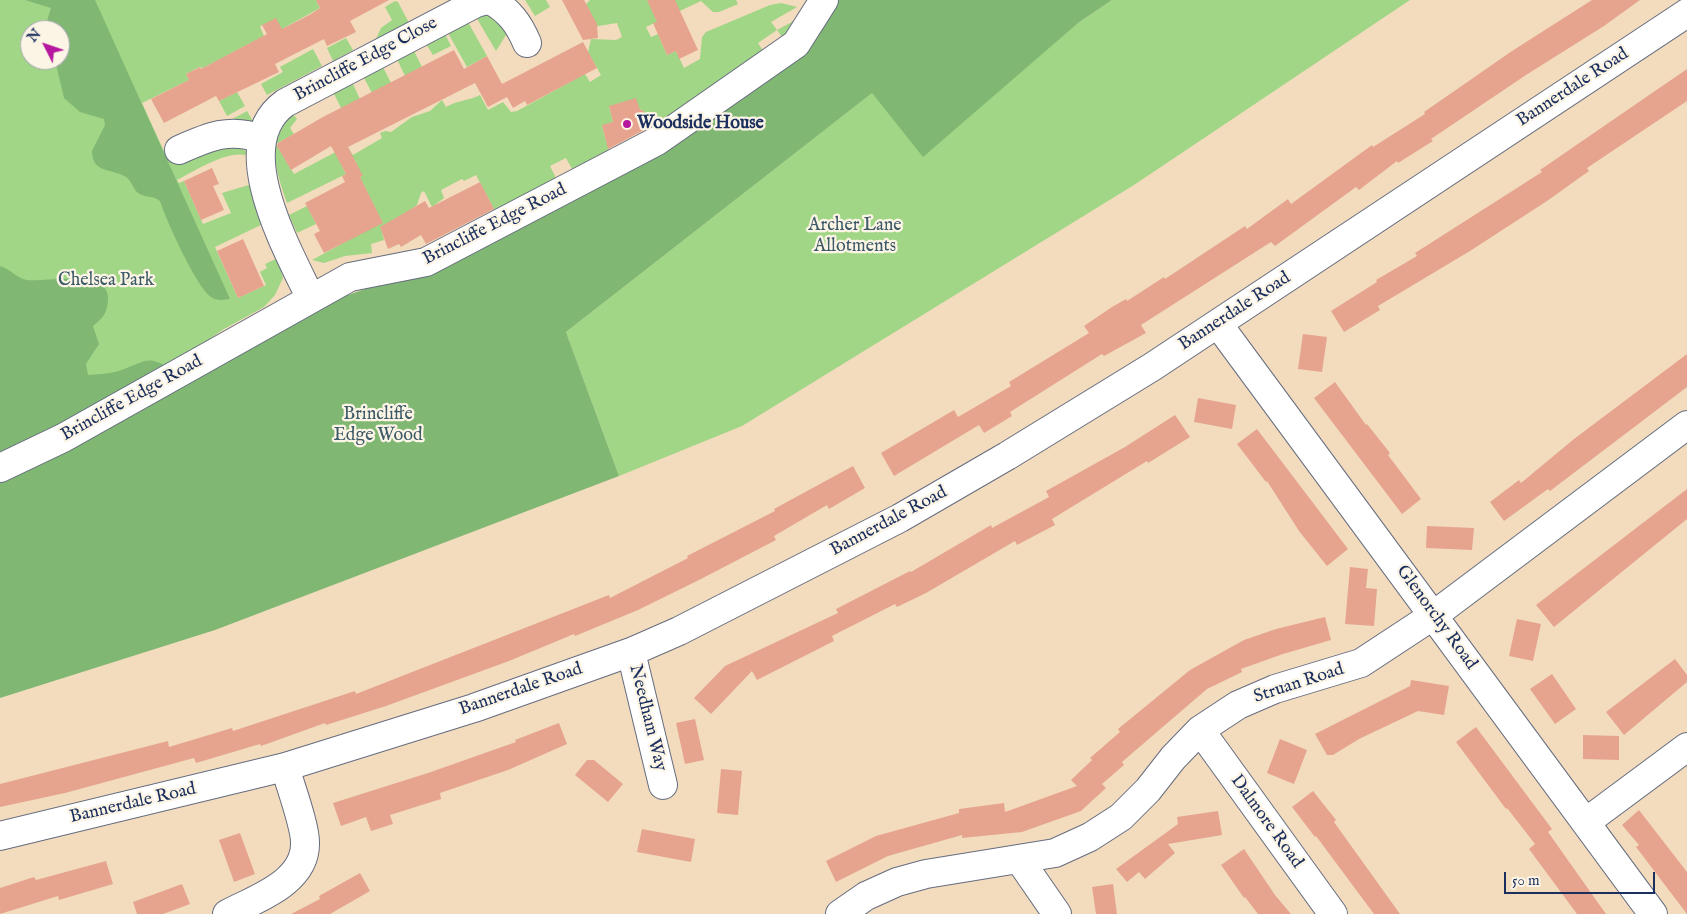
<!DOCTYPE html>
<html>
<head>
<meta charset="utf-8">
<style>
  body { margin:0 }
  #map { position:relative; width:1687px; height:914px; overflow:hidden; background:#f2dcbd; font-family:"IM FELL English",serif }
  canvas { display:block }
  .north { position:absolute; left:20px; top:20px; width:50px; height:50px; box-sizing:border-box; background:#fcf5e5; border:1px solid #a2a6af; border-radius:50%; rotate:311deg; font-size:14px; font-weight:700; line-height:20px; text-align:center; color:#1b2f5e }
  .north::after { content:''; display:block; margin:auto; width:18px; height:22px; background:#b5179e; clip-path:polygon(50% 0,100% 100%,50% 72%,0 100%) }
  .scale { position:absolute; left:1504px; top:872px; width:151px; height:22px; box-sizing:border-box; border:2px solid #1b2f5e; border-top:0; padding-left:6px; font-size:15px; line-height:18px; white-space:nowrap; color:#1b2f5e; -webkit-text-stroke:4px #fcf5e5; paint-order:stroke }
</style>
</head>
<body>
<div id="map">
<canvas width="1687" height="914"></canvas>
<div class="north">N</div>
<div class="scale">50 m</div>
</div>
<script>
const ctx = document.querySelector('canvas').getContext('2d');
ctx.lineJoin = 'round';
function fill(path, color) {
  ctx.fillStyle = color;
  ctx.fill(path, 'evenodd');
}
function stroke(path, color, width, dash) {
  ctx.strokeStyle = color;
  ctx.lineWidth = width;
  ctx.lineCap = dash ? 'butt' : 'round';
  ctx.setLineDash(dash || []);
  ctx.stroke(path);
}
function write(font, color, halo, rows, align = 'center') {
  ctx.font = font + ' "IM FELL English",serif';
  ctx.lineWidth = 4.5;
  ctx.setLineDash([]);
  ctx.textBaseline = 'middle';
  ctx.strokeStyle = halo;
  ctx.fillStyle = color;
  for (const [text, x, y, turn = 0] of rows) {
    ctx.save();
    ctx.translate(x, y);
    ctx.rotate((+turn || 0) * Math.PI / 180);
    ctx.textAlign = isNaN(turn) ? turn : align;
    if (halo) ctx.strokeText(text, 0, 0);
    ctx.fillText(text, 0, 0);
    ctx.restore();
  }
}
fill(new Path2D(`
  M0,0H316L320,8L282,29L262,25L260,27L264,36L203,68L199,67L186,74L189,80L142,103L168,160L212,140L237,145L247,152L245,155C225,151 195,171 177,180L179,183L184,181L203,224L231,213L222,193L252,184L263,224L215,247L238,298L266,285L260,272L267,268L265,264L278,258L283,278L275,295L264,307L224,329L168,368L0,457ZM30,30H60V60H30Z
  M525,0H546L550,7L535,16Z
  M590,0H736L738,4L719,12H713L701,1L646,27L651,37L658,34L667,55L676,51L684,68L700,59L702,37L706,32L770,5L781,3L797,7L771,22L777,30L803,16L785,41L777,30L758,43L766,55L650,137L643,110L609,106L613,122L602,126L609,150L572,169L566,158L550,166L556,178L495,211L476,175L464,181L462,179L441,190L444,198L432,207L424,191L421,193L417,205L410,210L415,219L401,221L382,232L384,240L371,244L372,253L345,256L324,263L312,260L356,236L346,185L361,177L355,160L342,167L346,174L287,203C276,170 265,143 293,114L297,119L290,128L294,134L276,144L294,174L347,146L353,155L382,138L380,133L385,131L391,132L412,117L430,111L442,100L446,107C458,100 468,101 480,95L488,110L503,102L511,112L517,111L585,74L590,82L601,75L588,52L591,39L616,40L622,37L617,23L592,27L586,4Z
  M1112,0H1410L1134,185L742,426L619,476L566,332L873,92L1078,23Z
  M395,1L398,2L409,23L376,39L381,28L392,20L385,7Z
  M487,14L496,17L506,26V35L496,51L476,17Z
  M468,22L487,56L467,67L448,33Z
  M445,34L451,46L433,55L426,44Z
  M346,38L353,50L333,61L327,48Z
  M313,49L322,66L267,95L261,84L283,72L280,67Z
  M414,51L422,67L405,76L397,59Z
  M383,67L391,83L372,93L363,76Z
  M352,82L360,99L341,108L333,92Z
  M237,92L245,106L227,116L219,101Z
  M247,111L254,123L227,122Z
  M307,206L316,224L297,233L289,215Z`), '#a1d686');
fill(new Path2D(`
  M25,0H95L230,299C223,300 217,301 211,297C196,286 166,220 160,201C153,195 145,198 138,193C133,189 132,181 126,177C112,168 92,174 92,151L105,125L104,119L80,112L64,98L55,60H60V30H44L51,8Z
  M835,0H1112L1078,23L923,157L872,93L566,332L619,476L215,630L0,698V481L320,305L433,265L661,148Z
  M0,266C9,268 18,279 27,280C46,282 107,269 108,297C108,312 104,317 93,326L99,344L86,364L88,375C100,374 112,374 124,369C142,363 149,354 168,368L0,457Z`), '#80b773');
fill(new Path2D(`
  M316,0H389L350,21L356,32L327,46L324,39L275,64L279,72L219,101L216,96L164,123L151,99L189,80L186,74L200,67L201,69L267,34L262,25L276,18L282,29L311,14L320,8Z
  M562,0H584L597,24L598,38L583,40Z
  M647,0H675L698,50L679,59L676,51L667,55L653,23L657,22Z
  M1592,0H1640L1604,26L1526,75L1431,139L1433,141L1398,163L1397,161L1359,190L1356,187L1275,246L1271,242L1141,325L1146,333L1104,356L1102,354L1010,412L1012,416L984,433L979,425L894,476L881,453L954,410L958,417L1011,386L1009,382L1089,333L1084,326L1112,307L1126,299L1127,301L1164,277L1165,279L1245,226L1247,229L1288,199L1291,204L1372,145L1373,147L1425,114L1424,112L1512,51Z
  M583,42L597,68L527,105L525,101L513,108L507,97L488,107L475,83L348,147L363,176L360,177L383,223L324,253L314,234L320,231L305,203L345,182L342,176L346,174L331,146L291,170L277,146L278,143L323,117L454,50L464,69L487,56L502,84Z
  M1687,69V101L1587,168L1589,171L1547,201L1470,251L1378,306L1380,310L1344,332L1331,311L1377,282L1376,280L1417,256L1415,253L1542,172L1540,170Z
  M636,98L640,110H643L648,128L608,149L602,125L613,122L609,106Z
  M212,168L219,184L213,186L224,210L201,220L184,181Z
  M480,182L494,209L426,244L421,235L401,247L399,244L388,249L380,227L425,201L429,208Z
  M243,239L264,286L238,298L217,251Z
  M1303,334L1327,337L1322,372L1298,369Z
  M1687,354V387L1550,491L1548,489L1504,521L1490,502L1519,480L1521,483L1574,439Z
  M1335,382L1366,425L1367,424L1390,453L1388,455L1421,499L1402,514L1314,398Z
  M1198,398L1236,405L1232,429L1194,422Z
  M1175,415L1190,437L1148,463L1147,461L1052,519L1055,525L1017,545L1015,541L926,593L897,607L895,604L832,636L834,641L757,680L752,671L711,714L694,698L725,666L838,613L836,609L910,571L911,572L991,525L992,528L1049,497L1046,491L1125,447Z
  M1257,429L1348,549L1327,566L1299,531L1267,481L1266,482L1237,444Z
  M853,466L865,488L829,509L827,505L774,536L776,540L699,580L638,610L575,636L574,634L509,661L386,706L326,725L325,723L261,746L260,744L196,763L194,758L65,793L0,807V784L168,741L169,747L232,728L233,731L355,691L356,694L609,595L610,598L688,558L687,556L775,511L774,509Z
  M1687,489V519L1554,627L1536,605Z
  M1427,526L1474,528L1472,550L1426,548Z
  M1350,567L1368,569L1366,588L1377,589L1374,626L1345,624Z
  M1325,617L1331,640L1283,654L1241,669L1242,672L1207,689L1122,762L1124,765L1102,784L1106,788L1081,811L1022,832L962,838V835L888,856L836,882L826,861L876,836L959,813V809L1004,803L1005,812L1077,786L1071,780L1092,760L1090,758L1120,732L1118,729L1190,670L1244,640L1276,629Z
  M1517,619L1541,624L1533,661L1509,656Z
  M1675,659L1687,675V682L1624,735L1606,712Z
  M1552,674L1576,709L1555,724L1530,689Z
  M1411,680L1449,686L1444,715L1418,711L1359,739L1333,755H1327L1315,734L1410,686Z
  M695,719L704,760L685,764L676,723Z
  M559,723L567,744L508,770L440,793L441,799L390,815L393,824L371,831L366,817L341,826L333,803L428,773L516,742L515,740Z
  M1476,727L1552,829L1548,832L1606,914H1577L1529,849L1535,844L1507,808L1506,809L1456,742Z
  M1583,735L1619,736V760L1583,759Z
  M1280,739L1307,750L1294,784L1267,773Z
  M587,760H594L623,784L608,802L575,775Z
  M721,769L742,771L738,815L717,813Z
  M1313,791L1336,820L1334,822L1400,914H1374L1316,836L1315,837L1292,807Z
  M1639,810L1687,872V914L1636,847L1639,845L1622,825Z
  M1218,811L1222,835L1168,844L1175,853L1145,879L1139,872L1127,882L1116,869L1178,824L1177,817Z
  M642,829L695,839L691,862L637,852Z
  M240,833L255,874L234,882L219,840Z
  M1244,849L1275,895L1291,914H1258L1245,897L1244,898L1221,865Z
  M106,861L113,884L59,900L58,896L0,914V888L34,877L36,880Z
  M360,873L370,891L330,914H291L320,899L319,896Z
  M182,884L190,904L163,914H137L133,902Z
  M1113,884L1117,914H1096L1092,887Z`), '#e6a48e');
const minor = new Path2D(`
  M490,0C509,10 519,24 527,43
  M179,150C208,137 230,127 261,139
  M311,299C288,250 227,145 285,103L476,3L488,0
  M1218,324L1653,914
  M0,468L63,438L350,277L426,262L657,141L796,44L824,0
  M631,652L663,785
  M1200,730L1333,914
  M1586,822L1687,747
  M0,836L285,767L474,708L631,652L679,631L900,518L1007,456L1152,367L1687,13
  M1019,859L1057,914
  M227,914C255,899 305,883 305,844C306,828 290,785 285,767
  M840,914L866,896L897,882L926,874L1055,853L1090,837L1121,817L1148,790L1173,758L1200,730L1238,705L1275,689L1361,663L1434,615L1687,425`);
stroke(minor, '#666c7f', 30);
stroke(minor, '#fff', 28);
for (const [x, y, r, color] of [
  [627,124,5,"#b5179e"]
]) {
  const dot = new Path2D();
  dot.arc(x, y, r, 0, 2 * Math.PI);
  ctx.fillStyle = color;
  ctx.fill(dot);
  stroke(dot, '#fcf5e5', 2);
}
write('18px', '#1b2f5e', '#fcf5e5', [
  ["Brincliffe Edge Close",366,60,-28],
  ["Bannerdale Road",1573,88,-33],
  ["Brincliffe Edge Road",495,225,-27],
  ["Bannerdale Road",1235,312,-33],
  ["Brincliffe Edge Road",132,399,-29],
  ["Bannerdale Road",889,522,-28],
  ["Glenorchy Road",1436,618,54],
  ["Struan Road",1299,684,-18],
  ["Bannerdale Road",521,690,-19],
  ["Needham Way",647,718,76],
  ["Bannerdale Road",133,804,-13],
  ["Dalmore Road",1266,822,54]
]);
write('bold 18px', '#1b2f5e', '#fcf5e5', [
  ["Woodside House",637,124]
], 'left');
write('18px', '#3c5968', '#fcf5e5', [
  ["Archer Lane",855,226],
  ["Allotments",855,247],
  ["Chelsea Park",106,281],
  ["Brincliffe",378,415],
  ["Edge Wood",378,436]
]);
</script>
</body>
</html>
